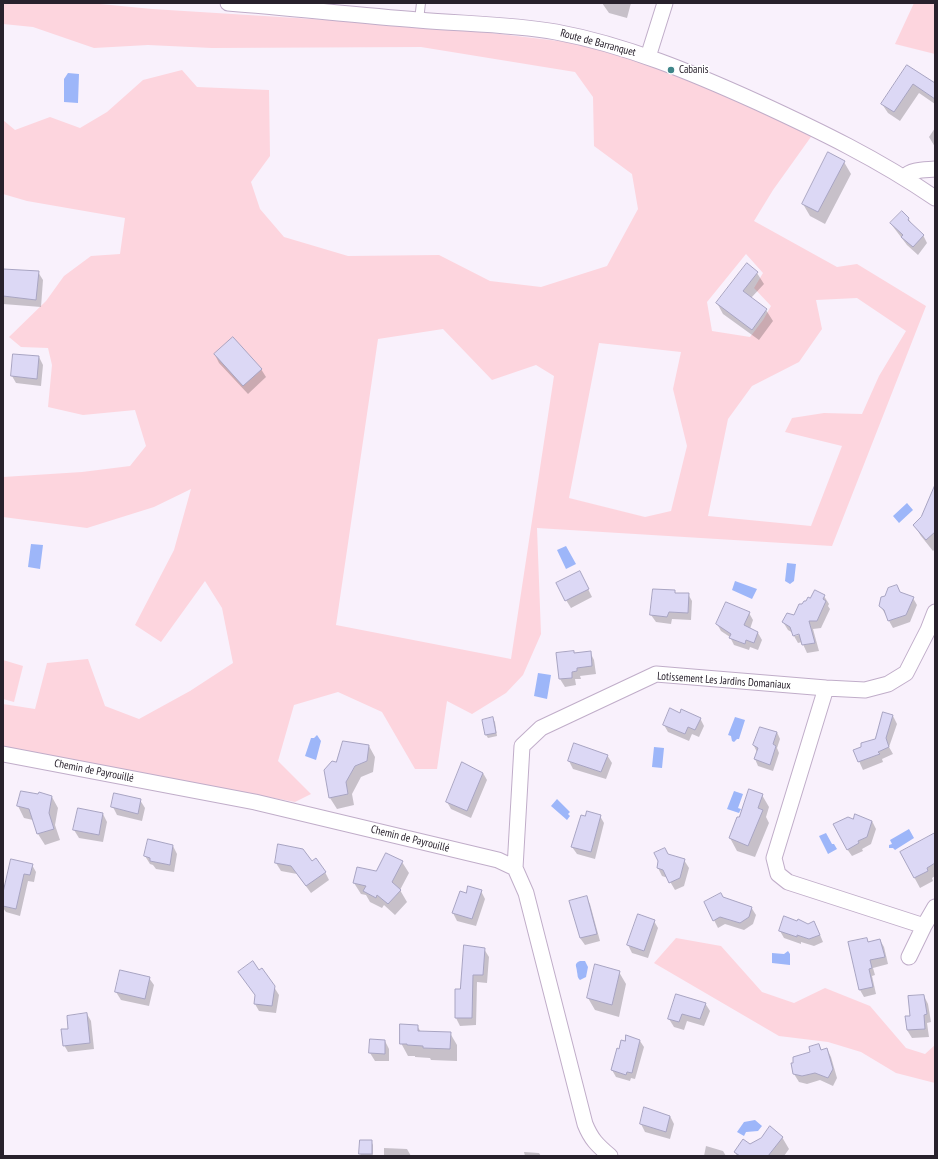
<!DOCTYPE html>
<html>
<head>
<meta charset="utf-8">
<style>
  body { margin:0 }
  #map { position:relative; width:938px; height:1159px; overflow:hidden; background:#f9f1fc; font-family:"PT Sans Narrow",sans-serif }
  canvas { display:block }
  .frame { position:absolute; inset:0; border:4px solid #28212c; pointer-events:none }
</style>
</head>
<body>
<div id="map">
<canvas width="938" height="1159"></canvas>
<div class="frame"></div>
</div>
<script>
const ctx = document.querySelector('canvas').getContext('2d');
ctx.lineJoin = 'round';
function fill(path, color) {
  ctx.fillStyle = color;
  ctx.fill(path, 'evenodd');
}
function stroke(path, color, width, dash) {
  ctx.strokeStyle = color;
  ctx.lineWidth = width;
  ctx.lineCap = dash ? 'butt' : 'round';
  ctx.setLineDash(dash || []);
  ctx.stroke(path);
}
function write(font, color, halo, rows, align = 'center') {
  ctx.font = font + ' "PT Sans Narrow",sans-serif';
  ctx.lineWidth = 3;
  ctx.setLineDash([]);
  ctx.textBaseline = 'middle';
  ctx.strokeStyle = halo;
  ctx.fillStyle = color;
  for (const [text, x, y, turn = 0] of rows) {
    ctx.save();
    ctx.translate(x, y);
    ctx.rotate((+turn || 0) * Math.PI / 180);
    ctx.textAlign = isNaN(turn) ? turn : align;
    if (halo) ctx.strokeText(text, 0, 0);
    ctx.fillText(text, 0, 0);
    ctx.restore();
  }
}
fill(new Path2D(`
  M3,3H90L152,9L441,27L567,42L663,66L813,134L773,190L754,221L837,267L857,264L926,306L832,546L537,528L541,634L523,675L506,693L472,714L447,701L437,769H415L382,712L338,692L294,705L278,761L311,794L295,802L3,748V704L35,709L47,663L88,659L105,706L139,719L190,691L233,663L222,608L205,581L161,642L135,625L174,550L191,489L154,507L87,528L3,517V477L82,472L130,466L146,446L135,410L83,415L48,407L52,365L48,348L21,347L9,337L46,301L64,276L91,256L120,254L125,218L27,201L3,194V120L15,130L50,117L80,128L107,112L143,80L182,70L197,87L269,90L270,156L251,182L260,209L284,237L348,256L439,255L490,281L541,287L607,266L638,209L632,174L594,146L593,97L575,72L421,47L212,48L148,45L94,48L33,27L3,24ZM746,254L763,273L754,288L771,306L763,320L750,337L712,331L707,302ZM857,298L906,331L879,376L862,414L824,413L792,418L785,432L842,446L811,526L708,516L728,419L752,386L799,362L822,329L816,300ZM443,329L492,380L536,365L554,376L511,659L336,625L378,339ZM599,343L681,352L673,389L687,446L671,511L645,517L569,498Z
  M914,3H935V54L895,44Z
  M3,660L23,666L14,702L3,699Z
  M676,938L721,946L762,992L794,1003L825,988L870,1006L906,1048L925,1054L935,1045V1083L896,1073L861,1052L828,1042L779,1036L654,963Z`), '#fdd5de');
fill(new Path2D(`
  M68,73L79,74L78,103L64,102V79Z
  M907,503L913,510L899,523L893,516Z
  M31,544L43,545L40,569L28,567Z
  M566,546L576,564L566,569L557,550Z
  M787,563L796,564L794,581L790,584L785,581Z
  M735,581L757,589L752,599L732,590Z
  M538,673L551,675L547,699L534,696Z
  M735,717L745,720L739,739H737L734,742L732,741L731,736L728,735Z
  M317,735L321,741L316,760L305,756L311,738H314Z
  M654,747L664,748L662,768L652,767Z
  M734,791L743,794L738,808L741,809L739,813L727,809Z
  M557,799L570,812L568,814L570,816L567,820L551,806Z
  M909,829L914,838L895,850L893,848H889V845L892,844L890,840Z
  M826,833L832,844H834L837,849L828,854L819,836Z
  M788,951L790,954V965L772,963V953L784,954Z
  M580,961H585L588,967L586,977L580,980C577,977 578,976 577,972C577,966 573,964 580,961Z
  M755,1120L762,1126L758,1131L746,1132L744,1136L737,1132L744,1122Z`), '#9db6f9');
fill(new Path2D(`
  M602,3H631L627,18L609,13Z
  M907,66L935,84V104L919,93L900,121L888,113L882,104Z
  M935,128V147L929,137Z
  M844,162L851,174L825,224L810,216L803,204Z
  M908,218L913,226L923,235L927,243L918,255L907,245L891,224Z
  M3,270L38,272L43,280L41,307L3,304Z
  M757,273L764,284L751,298L766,310L773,321L759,340L723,314L717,303Z
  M215,355L261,369L266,377L248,394L219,363Z
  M39,357L43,365L41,386L16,383L12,376Z
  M935,499V549L933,551L921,536L914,525L922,517Z
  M584,581L592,597L571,608L566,600Z
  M674,591L676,594H688L692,601L691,620L672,619L671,624L656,622L651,615Z
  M901,594L913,598L917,605L910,622L893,628L880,605L885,597Z
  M824,596L829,604L828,606L830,609L821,628L813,629L819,651L807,653L802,642L798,643L794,636L804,634V632L794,634V636L793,633L788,630L783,622L795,617L803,606Z
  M749,613L753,620L750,629L758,633L762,640L758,650L750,647L749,650L734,645L730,637L721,631L717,624Z
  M590,652L594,660L596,674L580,676L581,679H575L576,685L565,687L560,679L557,654Z
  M883,713L893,716L897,724L889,747L893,754L882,759L883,762L863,770L854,750L862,748L875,739Z
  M681,714L700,718L704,726L699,737L692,734L689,741L668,732L664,725Z
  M493,719L495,722L497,736L488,738L486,735Z
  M761,728L777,732L780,739L777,748L779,753L773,771L758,766L755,759L757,752L754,746Z
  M369,746L375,757L373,772L361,777L352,794L354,805L337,809L330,798L337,763Z
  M607,755L612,763L606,779L573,769L569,761Z
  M483,773L487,780L471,818L451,809L447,802Z
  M21,792L52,797L58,808L55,825L60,840L45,845L38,834L33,820L24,818L18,806Z
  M762,795L769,807L766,817L769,823L755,857L737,851L730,838L739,818Z
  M140,800L145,808L142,821L117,815L113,807Z
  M103,814L107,822L103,842L79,838L74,830Z
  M600,816L604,823L595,859L577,854L572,847L586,817Z
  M853,821H872L876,829L871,844L862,849L863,851L852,856L847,849Z
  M935,835V876L932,878L933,881L920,888L901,853Z
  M173,846L177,854L174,872L156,869L153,865L150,864L145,856Z
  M668,855L684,860L689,868L684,886L675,890L668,878L662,876L658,868Z
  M311,862L325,872L329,880L311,893L297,874L281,871L276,863Z
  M402,862L409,873L400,890L407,902L395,915L384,905L382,908L370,902L366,895L361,894L354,883Z
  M32,865L36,872L34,882L28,881L20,916L6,912L3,908V897Z
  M481,891L485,899L476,926L457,921L453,913L467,894Z
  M586,897L590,904L600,941L585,945L580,938Z
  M723,898L751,907L756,915L753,924L744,930L725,924L718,928L714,920Z
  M654,921L658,928L648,958L632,953L628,945Z
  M807,925L818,930L823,942L814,946L801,942V944L784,938L780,931Z
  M866,939L869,943L880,940L884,947L888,964L873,968L875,975L872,976L876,994L864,997L860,990L849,943Z
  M484,949L489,957L487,983L477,982L476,1025L460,1026L456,1018V990H461Z
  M259,971L274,987L279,995L276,1013L259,1011L255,1004L256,996L240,972Z
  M619,972L626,984L619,1017L595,1010L588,998Z
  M149,978L154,985L149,1006L121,1000L116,992Z
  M924,996L928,1004L931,1022L927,1023L929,1037L912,1038L907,1030L906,1017H911Z
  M705,1003L710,1011L704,1026L687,1021L684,1030L674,1027L669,1019Z
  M87,1014L91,1021L94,1049L68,1052L64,1045L69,1030Z
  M417,1026L421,1032L450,1033L457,1045V1061L431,1060L430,1058L415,1057V1056H408L401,1043Z
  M371,1040L385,1041L389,1049V1061H375L370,1053Z
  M640,1041L644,1047L635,1079L631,1078L630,1081L616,1077L612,1070Z
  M819,1045L822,1051L827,1049L831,1057L837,1078L833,1086L820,1080L807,1084L799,1082L794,1074L795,1064L811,1053Z
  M645,1109L670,1116L674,1124L670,1139L645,1132L641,1124Z
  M782,1137L789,1149L784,1156H737L735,1152L750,1145Z
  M361,1141H371L373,1145V1156H362L360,1154Z
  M706,1146L723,1151L726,1156H704Z
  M384,1148L407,1149L411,1156H384Z
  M524,1152L539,1153L541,1156H525Z`), '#0003');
const building = new Path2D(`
  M907,65L935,83V99L913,84L894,112L881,104Z
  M828,152L845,161L818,212L802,204Z
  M902,211L909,218L908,220L924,235L913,247L901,237L903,235L890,223Z
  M747,263L758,272L743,291L767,309L752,330L716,303Z
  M3,269L39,271L36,300L3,296Z
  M233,337L262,369L243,386L214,354Z
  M13,354L39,356L37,379L11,376Z
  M935,485V532L926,540L913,525L921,517Z
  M580,571L589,589L565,601L556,583Z
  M897,585L900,592L914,597L906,615L888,621L884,610L879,606L881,597L885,596L888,588Z
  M653,589L675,590V593H689L688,613L669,612L667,617L650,615Z
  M815,590L825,595L823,599L826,601L817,621H809L815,643L802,645L799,634L793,636L790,627L782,622L787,613L794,615L799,604H802L804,601H806L808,597L810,598Z
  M726,602L750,612L744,625L758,632L754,643L746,640L745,644L729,638L731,634L716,624Z
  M574,651V653L591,651L592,666L577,668V671L572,672V678L559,679L556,653Z
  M670,708L680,713L681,709L701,718L695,730L688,727L685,734L663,725Z
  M883,712L893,715L886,738L889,747L878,752L880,754L858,762L853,750L861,747V743L875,739Z
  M493,717L496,733L485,735L482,720Z
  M760,727L777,732L773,744L776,746L770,765L754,759L758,748L753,745Z
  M343,741L369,745L367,761L355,766L346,782L348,794L329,798L324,770L332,761L336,762Z
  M574,743L608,755L601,772L568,761Z
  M462,762L483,773L467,811L446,802Z
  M749,789L763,794L758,808L763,810L748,846L729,838L737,817H739Z
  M21,791L38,794L39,792L52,796L49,813L54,829L37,834L29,809L17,806Z
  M114,793L141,799L138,814L111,807Z
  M78,808L103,813L99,835L73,830Z
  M587,811L601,815L591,852L571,847L581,815L585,816Z
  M855,814L872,821L867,837L858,841L859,843L847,850L833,824L848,817L853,819Z
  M935,833V863L927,868L928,871L914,878L900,852Z
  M148,839L173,845L170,865L150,861V858L144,856Z
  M278,844L303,849L312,861L316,858L326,872L306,886L291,866L275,863Z
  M665,848L668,854L685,859L680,878L669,883L663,870L657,868L658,861L654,853Z
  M386,853L403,861L392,882L401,890L388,904L377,895L376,898L363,891L366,886L353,883L357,867L376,871Z
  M11,859L33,864L30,875L24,874L16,909L3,906V893Z
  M468,886L482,890L472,919L452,913L460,891L466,893Z
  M721,893L723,897L752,907L749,917L740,923L720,917L713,921L704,902Z
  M587,896L597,934L580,938L569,901Z
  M638,914L655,920L644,951L627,945Z
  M784,916L797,921L798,919L808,924L814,921L820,935L809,939L797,935V937L779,931Z
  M867,938L868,942L880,939L885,957L870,960L872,968L869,969L873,987L859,990L848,942Z
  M464,945L485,948L483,975H473L472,1018H455V989H460Z
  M253,961L259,970L262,968L275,986L272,1006L254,1004L255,995L238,972Z
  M595,964L620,971L612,1005L587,998Z
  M120,970L150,977L145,999L115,992Z
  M676,994L706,1003L700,1019L682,1014L679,1022L668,1019Z
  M924,995L927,1014L924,1015L925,1029L907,1030L905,1016H910L908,996Z
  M87,1013L90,1043L63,1046L61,1029H68L67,1016Z
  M400,1024L418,1025V1031L451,1032L450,1049L423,1048V1046L407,1045V1044H400Z
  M626,1035L640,1040L632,1073L627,1072L626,1075L611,1070L617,1048L619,1049L621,1040L625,1041Z
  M370,1039L385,1040V1054L369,1053Z
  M819,1044L821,1050L827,1048L833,1069L828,1078L815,1073L802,1076L793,1074L791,1063H793V1057L810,1052L809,1047Z
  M644,1107L670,1116L666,1132L640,1124Z
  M770,1126L783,1137L768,1156H740L734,1152L743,1139L750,1144L761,1138Z
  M360,1140H372V1154H359Z`);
fill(building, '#dcd8f5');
stroke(building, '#a8a4c2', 1);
const lane = new Path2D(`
  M419,20L421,3`);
const street = new Path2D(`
  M228,3C291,8 355,15 418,20C464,24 510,24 556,32C626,45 693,73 757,102C820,131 878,159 935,198
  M648,57L665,3
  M904,177C912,169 924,170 935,169
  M826,688L774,858L778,874L788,882L924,926
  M3,754L255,802L498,860L515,868L526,893L585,1124C591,1139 597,1145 610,1156
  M515,868L522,746L541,728L656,674L826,688L865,690L888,684L906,673L928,630L935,612
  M909,957L924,926L935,907`);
stroke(lane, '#c0adc9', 10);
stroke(street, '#c0adc9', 17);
stroke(lane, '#fff', 8);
stroke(street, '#fff', 15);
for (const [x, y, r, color] of [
  [671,70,4,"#3e8689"]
]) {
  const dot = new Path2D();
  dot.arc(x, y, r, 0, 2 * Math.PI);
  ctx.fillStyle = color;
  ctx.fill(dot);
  stroke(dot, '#fff', 1.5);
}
write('11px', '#28212c', '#fff', [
  ["Route de Barranquet",598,43,15],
  ["Lotissement Les Jardins Domaniaux",724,681,4],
  ["Chemin de Payrouillé",94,771,11],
  ["Chemin de Payrouillé",410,839,14]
]);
write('11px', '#28212c', '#fff', [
  ["Cabanis",679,70]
], 'left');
</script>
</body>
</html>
